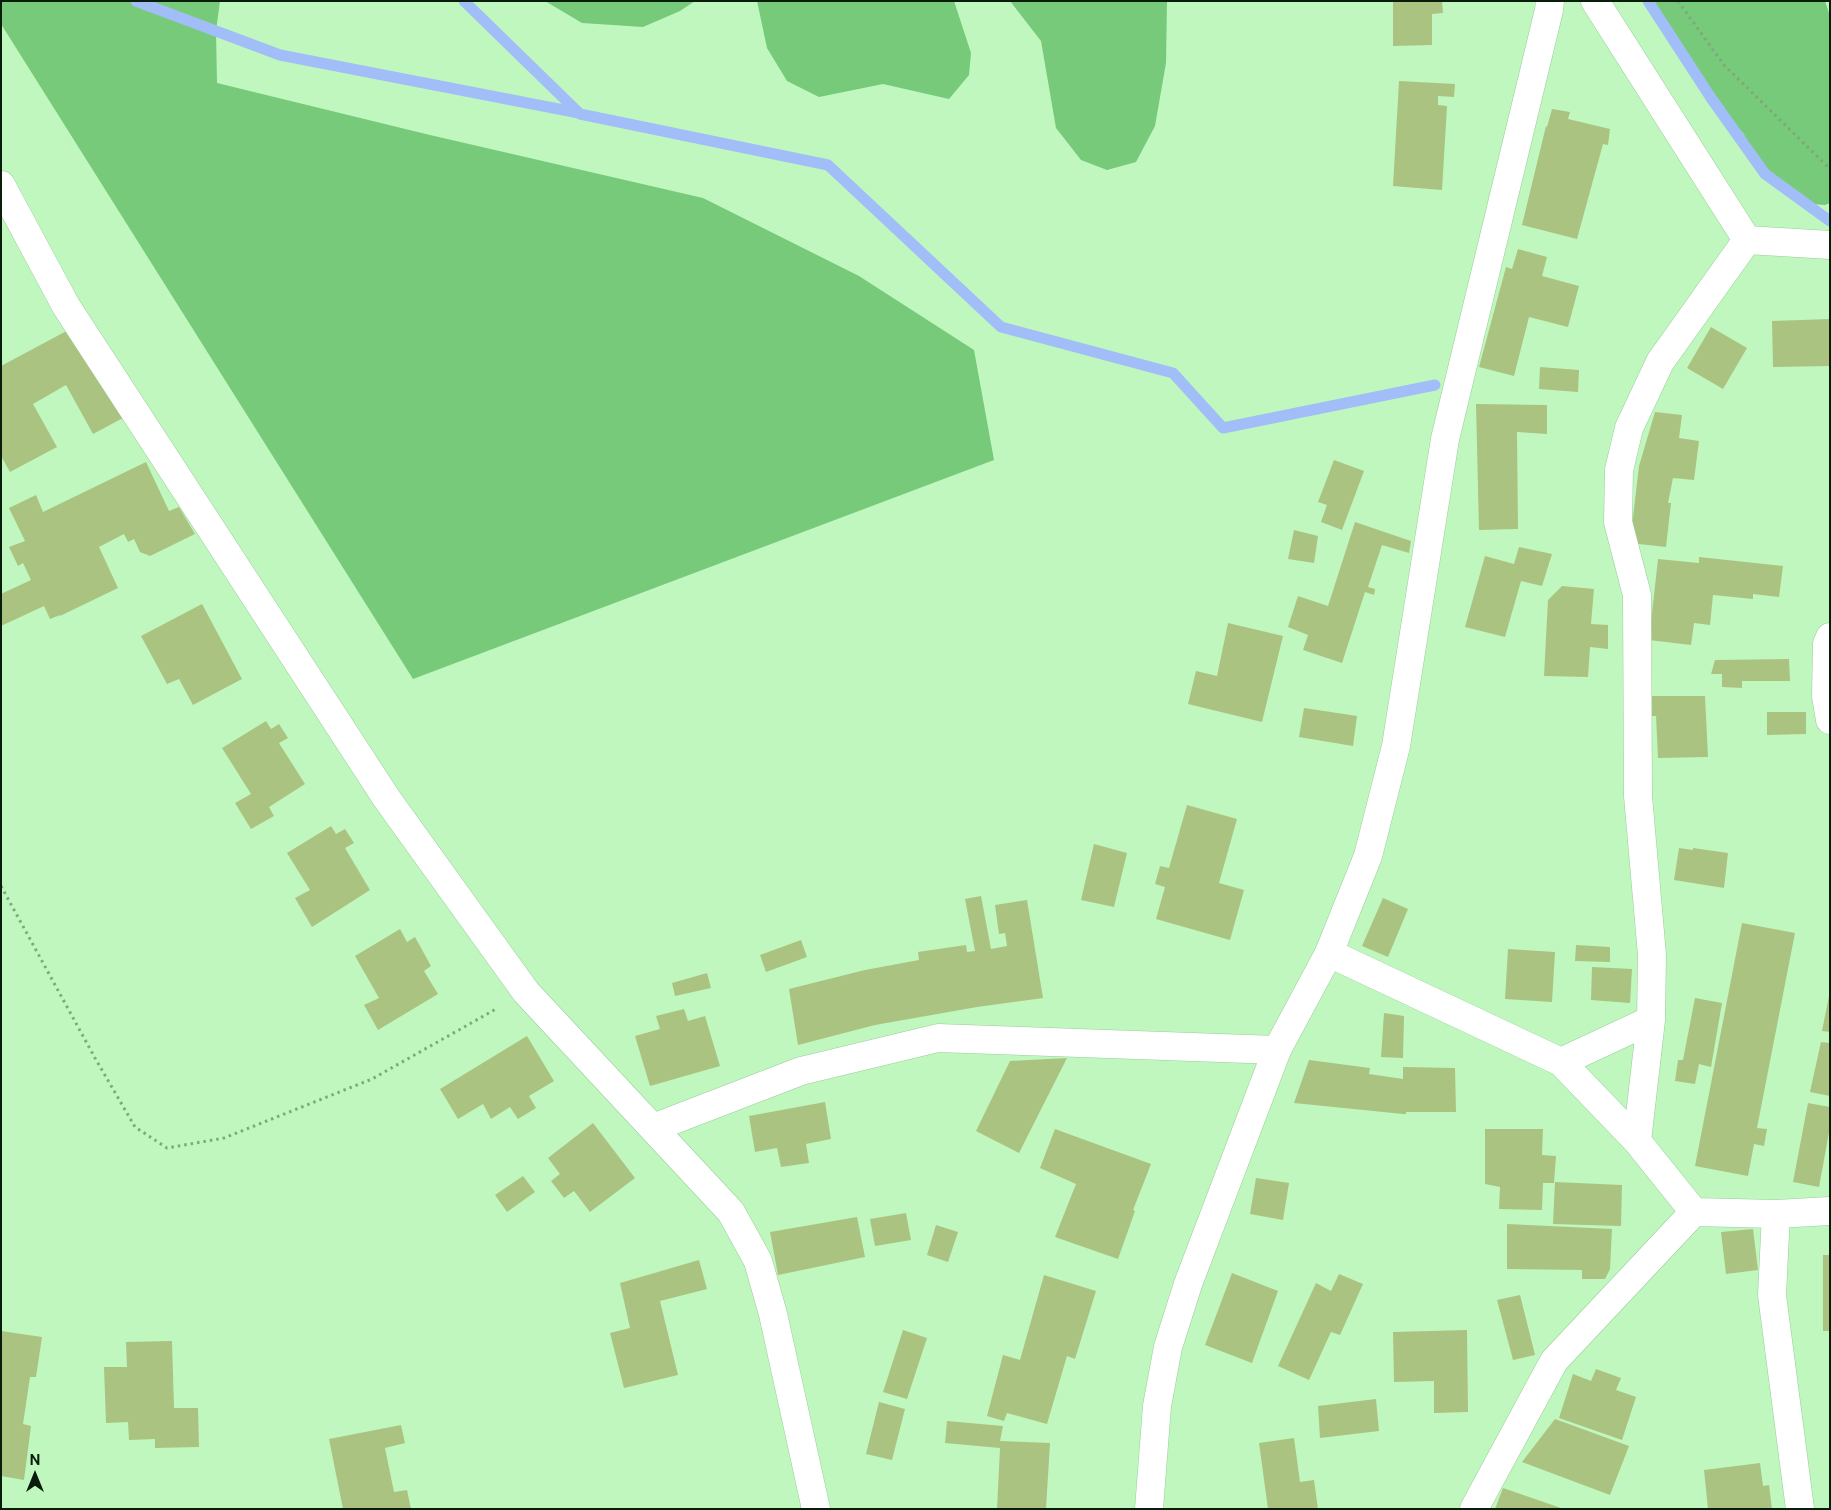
<!DOCTYPE html>
<html>
<head>
<meta charset="utf-8">
<style>
  body { margin:0 }
  #map { position:relative; width:1831px; height:1510px; overflow:hidden; background:#c0f7bf; font-family:"Public Sans",sans-serif }
  canvas { display:block }
  .frame { position:absolute; inset:0; border:2px solid #091e0a; pointer-events:none }
  .north { position:absolute; left:10px; top:1450px; width:50px; height:50px; -webkit-text-stroke:4px #c0f7bf; paint-order:stroke; rotate:0deg; font-size:14px; font-weight:700; line-height:20px; text-align:center; color:#091e0a }
  .north::after { content:''; display:block; margin:auto; width:18px; height:22px; background:#091e0a; clip-path:polygon(50% 0,100% 100%,50% 72%,0 100%) }
</style>
</head>
<body>
<div id="map">
<canvas width="1831" height="1510"></canvas>
<div class="frame"></div>
<div class="north">N</div>
</div>
<script>
const ctx = document.querySelector('canvas').getContext('2d');
ctx.lineJoin = 'round';
function fill(path, color) {
  ctx.fillStyle = color;
  ctx.fill(path, 'evenodd');
}
function stroke(path, color, width, dash) {
  ctx.strokeStyle = color;
  ctx.lineWidth = width;
  ctx.lineCap = dash ? 'butt' : 'round';
  ctx.setLineDash(dash || []);
  ctx.stroke(path);
}
fill(new Path2D(`
  M1,1H220L216,31L217,83L430,135L703,198L859,276L974,350L994,460L413,679L1,24Z
  M545,1H695L680,11L643,27L582,23Z
  M757,1H954L971,53L969,75L949,99L883,84L819,97L787,81L767,48Z
  M1010,1H1167L1166,63L1155,126L1136,162L1107,170L1081,160L1056,128L1041,41Z
  M1643,1H1825L1830,16V203L1825,205L1800,203L1768,180L1743,133L1707,95L1671,46Z`), '#77ca79');
stroke(new Path2D(`
  M136,1L280,55L579,113
  M464,1L580,114L828,165L1001,327L1173,373L1223,428L1435,385
  M1648,1L1711,98L1765,174L1830,221`), '#a2bef8', 11);
fill(new Path2D(`
  M1393,1H1442L1443,13L1432,14V45L1393,46Z
  M1399,81L1455,84L1454,97L1438,96V105L1447,106L1442,190L1393,186Z
  M1552,109L1570,112L1568,119L1610,129L1608,145L1603,144L1577,239L1522,225L1546,126L1547,127Z
  M1518,249L1547,257L1542,276L1579,286L1568,327L1529,317L1514,376L1479,367L1506,267L1512,269Z
  M1830,319V366L1773,367L1772,321Z
  M74,327L123,418L93,434L66,385L33,404L57,447L10,472L1,456V366Z
  M1711,327L1747,348L1723,389L1687,368Z
  M1540,367L1579,370L1578,392L1539,389Z
  M1476,404L1547,405V434L1517,432L1518,529L1479,530Z
  M1655,412L1682,415L1679,438L1699,441L1694,480L1673,478L1668,503H1671L1666,547L1630,543L1639,466Z
  M1334,460L1364,471L1342,530L1321,522L1327,505L1318,502Z
  M146,462L169,511L179,507L195,534L150,556L140,552L134,539L128,542L124,534L99,547L118,588L60,616V615L50,619L44,606L1,626V594L31,580L23,563L18,566L9,547L25,541L9,508L36,495L43,512Z
  M1355,522L1411,541L1409,553L1382,545L1368,587L1375,589L1374,595L1365,592L1342,663L1303,650L1308,635L1288,627L1298,596L1328,606Z
  M1294,530L1318,536L1314,563L1288,559Z
  M1519,547L1552,554L1542,586L1521,581L1505,637L1465,627L1485,556L1514,564Z
  M1699,557L1783,566L1779,597L1753,594V599L1713,595L1710,625L1694,623L1691,645L1649,640L1658,559L1699,563Z
  M1562,586L1594,589L1591,624L1608,625V649L1590,647L1588,677L1544,676L1548,600Z
  M202,604L242,679L193,705L179,679L167,684L141,636Z
  M1228,623L1283,636L1262,722L1188,704L1196,671L1217,676Z
  M1789,659L1790,681H1742V688L1722,687V674H1711L1715,660Z
  M1649,696H1705L1708,757L1658,758L1656,716H1649Z
  M1304,708L1357,716L1353,746L1299,737Z
  M1767,712H1806V734L1767,735Z
  M266,721L271,729L279,724L288,738L279,743L305,784L269,807L274,816L251,829L235,803L251,794L222,748Z
  M1187,805L1237,819L1219,883L1244,890L1230,940L1156,919L1165,887L1155,884L1160,866L1169,868Z
  M331,826L336,834L345,829L354,843L345,848L370,890L312,927L295,898L310,890L287,853Z
  M1094,844L1127,853L1114,907L1081,900Z
  M1679,848L1693,850V848L1728,853L1724,888L1674,880Z
  M981,896L991,949L1007,946L1005,933L999,934L995,905L1027,900L1043,998L977,1007L875,1025L798,1045L789,989L865,970L919,960L918,952L966,945L967,952L975,951L965,899Z
  M1383,898L1408,909L1388,957L1362,946Z
  M1742,923L1795,933L1757,1128L1767,1129L1764,1146L1754,1144L1748,1176L1695,1166Z
  M400,929L407,942L415,937L431,966L424,971L438,994L378,1030L364,1005L379,998L355,956Z
  M801,940L807,957L766,972L760,955Z
  M1576,945L1610,947V962L1575,961Z
  M1508,949L1555,952L1552,1002L1505,999Z
  M1592,967L1632,969L1630,1003L1591,1000Z
  M707,973L711,988L675,996L672,983Z
  M1829,996H1830V1032L1822,1031Z
  M1695,998L1722,1003L1711,1067L1699,1064L1695,1084L1675,1081L1678,1060H1683Z
  M684,1009L688,1021L705,1016L720,1066L650,1086L635,1036L660,1029L656,1016Z
  M1384,1013L1404,1016L1403,1058L1381,1057Z
  M527,1036L554,1081L529,1096L536,1108L518,1119L510,1107L491,1119L483,1104L458,1119L440,1089Z
  M1821,1042L1830,1043V1096L1810,1092Z
  M1067,1058L1019,1153L976,1131L1010,1061Z
  M1309,1060L1370,1068L1369,1074L1403,1079V1067L1455,1068L1456,1112H1406V1114H1403L1294,1103Z
  M825,1102L831,1139L806,1144L809,1163L781,1167L777,1148L755,1152L749,1116Z
  M1808,1103L1830,1107V1127L1819,1187L1793,1182Z
  M593,1123L635,1178L590,1212L574,1191L564,1198L551,1181L560,1174L548,1158Z
  M1055,1129L1151,1164L1133,1210L1135,1211L1118,1259L1055,1237L1076,1184L1040,1168Z
  M1485,1129H1543L1542,1155L1556,1156L1554,1183H1543L1542,1210L1499,1209L1500,1187L1485,1184Z
  M523,1176L535,1192L507,1212L495,1195Z
  M1256,1178L1289,1183L1283,1220L1250,1214Z
  M1555,1182L1622,1185L1621,1226L1553,1224Z
  M906,1213L911,1240L875,1246L870,1219Z
  M857,1217L865,1257L778,1275L770,1232Z
  M1507,1224L1612,1229L1610,1269L1605,1279H1582V1270L1507,1269Z
  M936,1225L958,1232L948,1262L927,1255Z
  M1753,1229L1758,1270L1726,1274L1721,1232Z
  M1823,1255H1830V1331H1823Z
  M699,1260L707,1289L660,1301L678,1375L624,1388L610,1333L630,1328L620,1283Z
  M1232,1273L1278,1291L1252,1363L1205,1345Z
  M1339,1274L1363,1284L1340,1335L1331,1332L1309,1380L1278,1366L1316,1283L1331,1291Z
  M1044,1275L1096,1291L1075,1359L1067,1356L1047,1424L1007,1413L1004,1421L987,1416L1003,1355L1020,1360Z
  M1520,1295L1535,1355L1513,1360L1497,1300Z
  M903,1330L927,1338L907,1399L883,1392Z
  M1467,1330L1468,1412L1434,1413V1381L1394,1382L1393,1332Z
  M1,1331L42,1337L36,1377H30L23,1424L31,1426L24,1480L1,1476Z
  M172,1341L174,1408H198L199,1447L155,1448V1439L129,1440L128,1422L106,1423L104,1367H127L126,1342Z
  M1596,1369L1621,1378L1616,1390L1636,1397L1622,1440L1559,1418L1573,1374L1591,1381Z
  M1376,1399L1379,1431L1320,1438L1318,1406Z
  M879,1402L905,1409L892,1460L866,1454Z
  M1555,1419L1629,1446L1610,1495L1522,1462Z
  M947,1421L1003,1426L1000,1441L1050,1443L1046,1509H997L1000,1448L945,1443Z
  M401,1425L405,1443L385,1448L394,1492L407,1490L411,1509H343L329,1439Z
  M1294,1438L1300,1482L1314,1480L1318,1509H1268L1259,1443Z
  M1760,1463L1763,1486L1769,1485L1772,1509H1708L1704,1470Z
  M1503,1488L1561,1508V1509H1495Z`), '#abc380');
const street = new Path2D(`
  M1595,1L1747,240L1660,362L1629,428L1619,470L1618,522L1637,595L1638,796L1652,955L1651,1020L1637,1141
  M1,185L66,306L387,799L526,992L731,1212L758,1261L773,1314L816,1509
  M1747,240L1830,245
  M1830,637L1827,644L1826,696L1830,720
  M1329,953L1561,1062L1637,1141L1694,1212
  M1561,1062L1651,1020
  M653,1128L801,1071L938,1038L1277,1050
  M1776,1214L1772,1295L1800,1509
  M1474,1509L1554,1361L1694,1212L1776,1214L1830,1211`);
const secondary = new Path2D(`
  M1149,1509L1157,1406L1168,1347L1188,1284L1277,1050L1329,953L1368,856L1396,746L1445,439L1549,10L1550,1`);
stroke(street, '#98cd98', 29);
stroke(secondary, '#98cd98', 29);
stroke(new Path2D(`
  M1678,1L1724,65L1830,169
  M1,886L95,1058L135,1127L167,1148L224,1138L372,1079L496,1009`), '#7ea87d', 3, [2.5, 4]);
stroke(street, '#fff', 28);
stroke(secondary, '#fff', 28);
</script>
</body>
</html>
